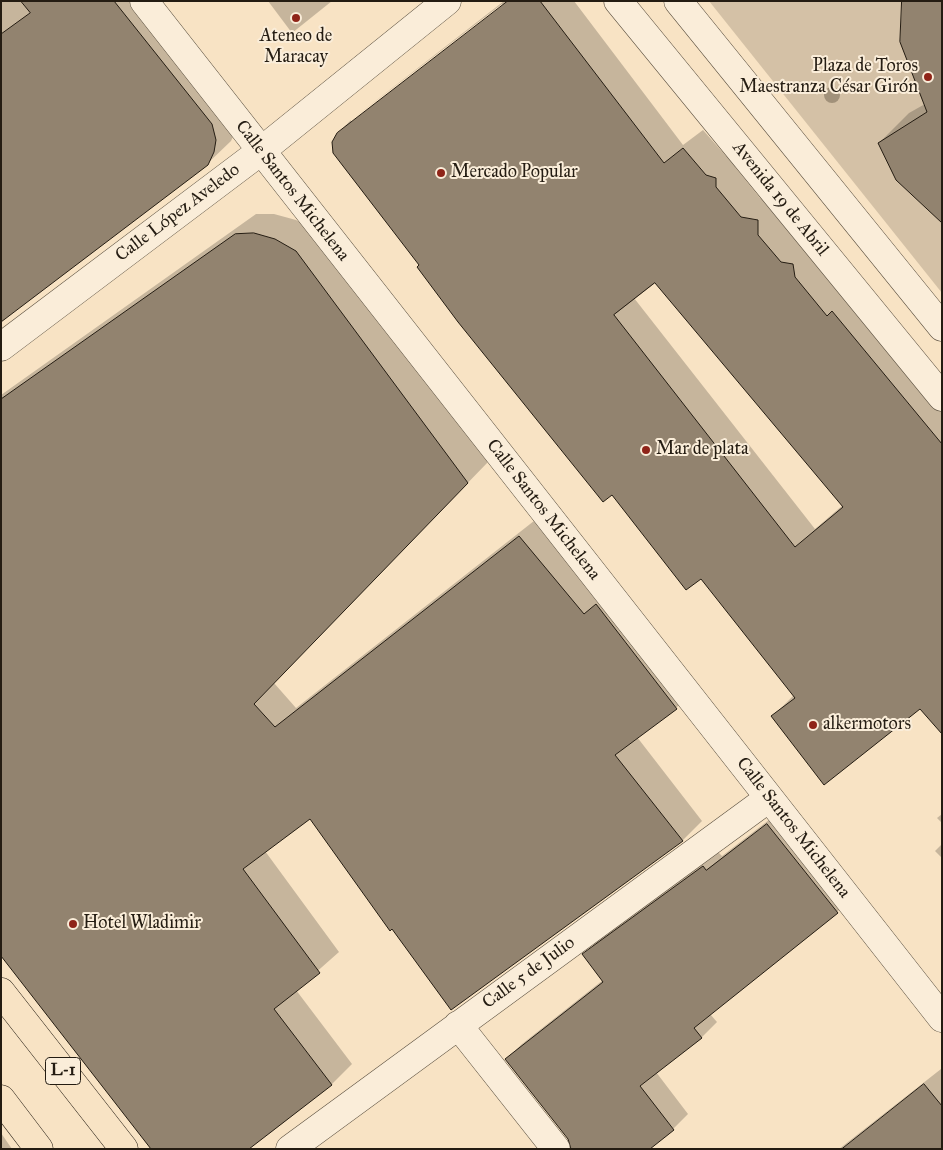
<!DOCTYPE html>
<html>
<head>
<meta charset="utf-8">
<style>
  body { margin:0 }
  #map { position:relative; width:943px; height:1150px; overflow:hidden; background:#f8e3c4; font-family:"IM FELL Great Primer",serif }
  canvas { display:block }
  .frame { position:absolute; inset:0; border:2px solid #241c12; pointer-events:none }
</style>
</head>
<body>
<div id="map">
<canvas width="943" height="1150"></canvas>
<div class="frame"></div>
</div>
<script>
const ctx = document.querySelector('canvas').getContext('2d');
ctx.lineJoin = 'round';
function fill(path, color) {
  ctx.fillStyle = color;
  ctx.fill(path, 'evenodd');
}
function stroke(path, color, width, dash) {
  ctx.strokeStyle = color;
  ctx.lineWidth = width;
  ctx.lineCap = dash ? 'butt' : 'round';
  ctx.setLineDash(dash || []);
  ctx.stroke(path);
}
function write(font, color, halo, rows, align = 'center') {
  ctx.font = font + ' "IM FELL Great Primer",serif';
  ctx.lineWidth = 4;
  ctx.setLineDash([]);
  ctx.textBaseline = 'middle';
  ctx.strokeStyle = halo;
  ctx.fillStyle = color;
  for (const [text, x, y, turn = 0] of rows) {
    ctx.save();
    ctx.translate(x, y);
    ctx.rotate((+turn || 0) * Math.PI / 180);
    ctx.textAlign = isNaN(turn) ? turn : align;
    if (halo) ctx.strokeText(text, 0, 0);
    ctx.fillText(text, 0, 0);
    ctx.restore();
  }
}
fill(new Path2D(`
  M709,1H942V293Z`), '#d4c1a6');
fill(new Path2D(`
  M1,1H156L237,128L231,141L207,164L1,195Z
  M268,1H332L292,33Z
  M504,1H574L683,145L703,130L726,156L735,159V167L760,198L776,202L942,403V723L920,707L773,716L794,695L701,578L612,493L421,265L338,133L351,120V123L504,6L502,4L351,120ZM655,281L843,505L815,529L634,298Z
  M942,1V195L879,143L909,113L925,104Z
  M256,214H274L296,220L316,231L488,462L274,683L296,708L539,517L696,688L676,708L637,737L702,821L682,841L310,817L265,851L339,952L296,990L352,1064L332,1084L269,1134L1,954V395Z
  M782,810L852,897L837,912L710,1014L717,1022L702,1037L656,1072L688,1114L673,1129L648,1149L569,1139L506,1059L522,1044L603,980L584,955L599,939L718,852L722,856Z
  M942,814V823L937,818Z
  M942,844V858L935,851Z
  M941,1069L942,1149H839Z
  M1,1133L12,1149H1Z`), '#0003');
const building = new Path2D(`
  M21,1H114L212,124L216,140L214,152L208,165L1,322V34L30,13Z
  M508,1H540L664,163L683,148L706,175L716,178V187L741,217L758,220V235L781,262L793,264L795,277L827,316L832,311L942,444V734L920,709L824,785L771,716L795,698L701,579L686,590L612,495L603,502L458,322L417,267L419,265L333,153L332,142L337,133ZM655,283L843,507L795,547L614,315Z
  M902,1H942V223L896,180L878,143L927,112L900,42Z
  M254,233L275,239L296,251L468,483L254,704L275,727L519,536L584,614L596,604L677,709L615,755L683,841L451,1010L392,929L390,931L310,819L243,869L320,973L274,1009L332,1085L249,1149H151L1,956V399L235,234Z
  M767,824L838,913L694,1028L702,1038L640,1086L674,1130L650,1149H571L568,1139L505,1059L603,982L582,954L703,866L706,870Z
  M924,1084L942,1106V1149H842Z`);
fill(building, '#92836f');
stroke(building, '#241c12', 1);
const minor = new Path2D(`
  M144,1L942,1018
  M618,1L942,397
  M678,1L942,327
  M1,347L261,151L447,1
  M458,1025L556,1149
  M290,1149L769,798`);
const primary = new Path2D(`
  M1,992L124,1149
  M1,1099L39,1149`);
stroke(minor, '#594e3e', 29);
stroke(primary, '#241c12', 29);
stroke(minor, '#faedd9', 28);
stroke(primary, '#f8e3c4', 28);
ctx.fillStyle = '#a1917a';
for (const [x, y] of [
  [832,95]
]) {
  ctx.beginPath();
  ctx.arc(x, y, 8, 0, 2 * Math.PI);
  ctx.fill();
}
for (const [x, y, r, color] of [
  [296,18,5,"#8f2418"],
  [928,77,5,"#8f2418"],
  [441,173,5,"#8f2418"],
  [646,450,5,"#8f2418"],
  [813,725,5,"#8f2418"],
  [73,924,5,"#8f2418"]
]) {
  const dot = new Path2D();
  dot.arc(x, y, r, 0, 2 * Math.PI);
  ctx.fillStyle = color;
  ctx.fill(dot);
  stroke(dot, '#faedd9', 2);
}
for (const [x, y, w] of [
  [63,1071,35]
]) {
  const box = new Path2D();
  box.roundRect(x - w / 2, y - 13.5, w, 27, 4);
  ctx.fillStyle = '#faedd9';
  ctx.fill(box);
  stroke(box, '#241c12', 1);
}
write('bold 16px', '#241c12', null, [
  ["L-1",63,1071]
]);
write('18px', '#241c12', '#faedd9', [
  ["Ateneo de",296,37,"center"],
  ["Maracay",296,58,"center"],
  ["Plaza de Toros",918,67,"right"],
  ["Maestranza César Girón",918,88,"right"],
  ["Mercado Popular",451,173],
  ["Mar de plata",656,450],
  ["alkermotors",823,725],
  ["Hotel Wladimir",83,924]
], 'left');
write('18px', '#241c12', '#faedd9', [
  ["Calle Santos Michelena",292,191,52],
  ["Avenida 19 de Abril",780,199,51],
  ["Calle López Aveledo",178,213,-37],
  ["Calle Santos Michelena",543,510,52],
  ["Calle Santos Michelena",793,828,52],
  ["Calle 5 de Julio",529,973,-36]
]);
</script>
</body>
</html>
